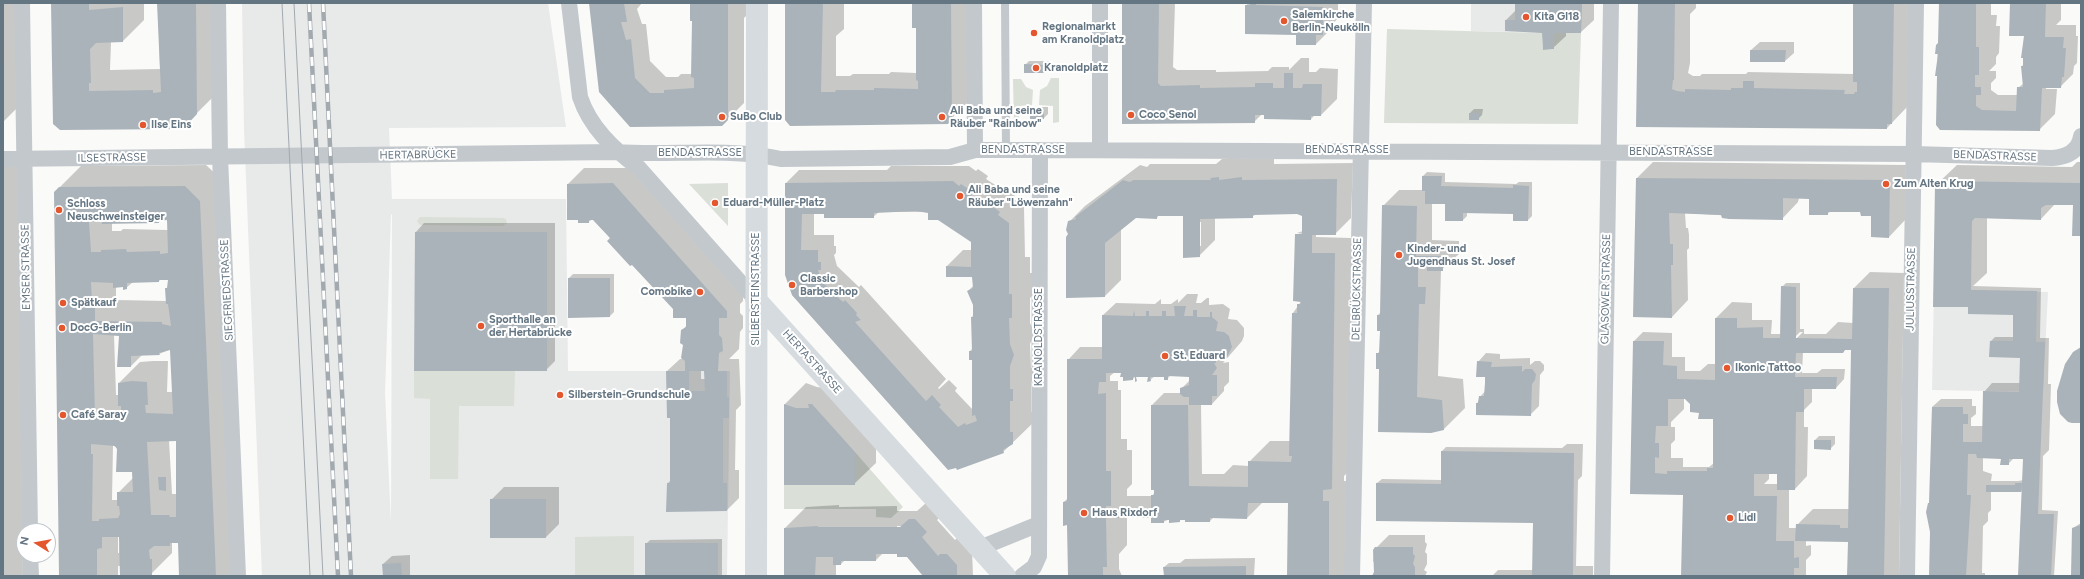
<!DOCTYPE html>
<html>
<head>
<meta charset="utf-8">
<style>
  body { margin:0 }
  #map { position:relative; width:2084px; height:579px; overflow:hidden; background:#fafaf8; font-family:Figtree,sans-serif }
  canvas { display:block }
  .frame { position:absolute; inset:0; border:4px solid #657683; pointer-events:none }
  .north { position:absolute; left:16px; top:523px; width:40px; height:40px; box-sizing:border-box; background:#fff; border:1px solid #c1c8cd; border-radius:50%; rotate:281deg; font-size:11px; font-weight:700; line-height:16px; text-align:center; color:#657683 }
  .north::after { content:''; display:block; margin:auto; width:14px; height:18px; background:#e4572e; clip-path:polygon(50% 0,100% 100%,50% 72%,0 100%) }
</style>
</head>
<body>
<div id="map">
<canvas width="2084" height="579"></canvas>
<div class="frame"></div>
<div class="north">N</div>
</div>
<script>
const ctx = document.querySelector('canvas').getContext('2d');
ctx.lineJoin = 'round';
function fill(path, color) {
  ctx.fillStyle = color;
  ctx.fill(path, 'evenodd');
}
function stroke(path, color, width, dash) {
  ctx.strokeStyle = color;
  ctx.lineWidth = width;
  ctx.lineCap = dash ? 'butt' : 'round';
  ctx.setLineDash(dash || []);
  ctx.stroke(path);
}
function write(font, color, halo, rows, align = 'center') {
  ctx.font = font + ' Figtree,sans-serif';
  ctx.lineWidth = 4;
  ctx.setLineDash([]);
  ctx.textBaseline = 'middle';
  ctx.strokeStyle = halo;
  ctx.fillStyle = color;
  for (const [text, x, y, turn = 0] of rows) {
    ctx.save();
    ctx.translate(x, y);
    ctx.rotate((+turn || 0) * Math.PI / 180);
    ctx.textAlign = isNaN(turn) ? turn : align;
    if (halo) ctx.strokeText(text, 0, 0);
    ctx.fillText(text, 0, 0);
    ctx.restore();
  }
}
fill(new Path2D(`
  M242,3H548L566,127L389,128L392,199H566L568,371H730L727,576H262L244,129ZM391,214L392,215L391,523L385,393Z
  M1471,3H1582L1581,33H1554V49L1543,50L1542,33L1471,31Z
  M1934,289L2048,292L2043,392L1932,390Z`), '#e8e9e9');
fill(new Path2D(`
  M1387,29L1542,33L1543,50L1554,49V33H1581L1578,124L1384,123Z
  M1051,78H1059V122L1053,123V106L1039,105L1040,90L1047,86Z
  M1013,79H1021L1026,87L1033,90L1032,105L1019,106V123H1014Z
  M728,183V226L689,184Z
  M420,217L503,218L506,219L507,223L503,226L420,225L417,221Z
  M414,371H515L514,406H459L458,479H430V399L414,398Z
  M855,452L903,507L891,518L876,517V509H784V485H855Z
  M634,536V576H575V537Z`), '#dadfd7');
fill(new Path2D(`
  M3,3H15L17,108L3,122Z
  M52,3H144V20L123,41L111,42L110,70L160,69L158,3H217L218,92L182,128L60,129Z
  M590,3H642L637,9L642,24H646L650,61L666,77H678L681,74H692L693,20L691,3H749V13L744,18V103L722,125L631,126Z
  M786,3H844V29L836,36V76H850L853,74H889L891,72L917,73V27L913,3H967V103L947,123L791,125Z
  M1123,3H1175L1173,67L1177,70H1216V72L1268,71L1272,67H1289V70L1301,58H1309V72H1316L1320,68L1338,69L1337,99L1321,115H1315L1311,119L1262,114L1254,122H1123Z
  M1248,3H1338V18L1332,25V28L1316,44L1246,6Z
  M1516,3H1594V20L1581,32H1566V36L1553,48H1543V32L1506,20L1516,10Z
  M1639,3H1696V8L1690,14V63L1688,73L1693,76H1700L1702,74H1746L1748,72L1854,74V3H1909L1907,107L1887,128L1637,126Z
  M1940,3H1991V15H1997L1996,26H2000L1999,53L1996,57V64L1989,71H1996V78L1991,83V90L1998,95H2017L2018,88L2024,83L2022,66L2024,64L2025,36L2011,3H2061V20L2056,25H2076V36H2078L2077,63L2074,66L2073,74L2060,87L2046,86V89H2057L2055,114L2039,130L1941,129L1937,45L1939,43Z
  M1760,42H1794V53L1785,61L1751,50Z
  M1029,61H1051V68L1047,72L1025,65Z
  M1035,107H1048V114L1044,118L1031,112Z
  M1474,109H1483L1482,115L1478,119L1470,113Z
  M1240,157V159H1274V164L1353,163L1351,218L1335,234H1316V237L1351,238L1353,467L1344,476V481H1350L1346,576H1288L1289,502H1263L1247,518L1214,517L1210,521L1182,519L1179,521L1170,519L1163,522L1152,517H1127V545L1119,554V569L1122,576H1069L1068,524L1064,502L1068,498V360L1080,347H1103V315L1116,303L1155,304L1161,299V304H1171L1178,299V303L1187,294H1198L1196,303H1201L1207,298H1209V305L1223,304L1230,309L1228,319L1237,320L1244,328V336L1242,341L1223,363L1229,362V382L1224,387V391L1212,404H1201L1202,474H1224L1233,465L1249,466V462L1270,441H1291L1293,313L1302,300L1303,234L1297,233L1303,231V215L1297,213L1256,214L1252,217L1215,218V240L1199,256L1184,215H1159L1157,218L1136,217L1121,228V280L1105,296L1069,234V222L1085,206L1140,165L1147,167L1150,164H1216L1222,159ZM1199,222H1201V246H1199ZM1115,372H1122L1133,379L1136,376H1149L1150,380L1155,376H1165L1167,379L1171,375L1190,376V380L1181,389V393H1164L1152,405L1155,492L1152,496H1127V489L1132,484V450H1127V439H1121V390H1118V381H1110V376Z
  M1653,162L1906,165L1905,220L1889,237L1872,215L1861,211H1831L1827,214L1810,198H1799L1798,202L1782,219L1685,213L1686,228H1688L1689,235V248L1687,250L1688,300L1672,317L1637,178Z
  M2077,162H2081V235L2074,204H2055L2041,219L1987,218V273L1973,286L2041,288L2040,338H2049L2048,384H2051L2049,450L2043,456L2042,510L2058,511L2054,576H2019L2023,491H1991V510L1988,513V521L1983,526L1982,573H1985V576H1930L1932,407L1941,399H1972V406H1976V414L1971,418V426H1983L1984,392L1992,383H2021V357L1990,356L1991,341L1995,337H2014V314L1969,306L1936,185L1957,165L2072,167ZM1983,458H2002L2008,464L2014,458H2024V480L2018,481H1991L1992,474L1983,471Z
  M206,165L221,179L238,576H180L179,542H172V553L151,574L147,576H121V566H118V576H60L55,192L81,166ZM168,219V230L123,229L121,231H112V223L159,222ZM161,279H169L167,301L116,300V287L125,286L126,288L133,282L159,281ZM114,335H120L118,366H131L142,355L159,354L171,349L173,392H167L168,361H153L140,362L119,383V395H116ZM169,440H177L176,494H172ZM113,445L118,449L133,471L134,477L118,493V500H112ZM118,536L120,537L119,553H118Z
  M891,166H969L976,171L978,169L988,176L986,179L1003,190L1005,188L1015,196L1013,198L1024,207L1025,257H1030V273H1033V295L1030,298V323L1035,333L1030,344L1031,368H1034V379L1031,382V412H1034V422L1003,452L948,469L792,295L786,183L799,170H887ZM879,212H929L972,242V250H963L947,266L973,276L974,285L968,291L974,304V314L972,317L973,348L970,351L973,359V410L955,391L957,388L949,380L939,389L938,388L946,379L861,285L859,287L837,266L834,255L836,253V246H834V235H814V213L873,217Z
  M3,167H18L23,576H3Z
  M584,168H629L743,294V301L740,304V313L743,316V328L740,332L739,349L729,359H739L741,405L736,410L735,470H739V498L727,510L668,483L671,480V417L667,371L680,359H682L684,345L682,331L687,325V317L674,309L593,219L588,222L568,184ZM701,370L705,371L706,379H701Z
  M1427,172L1445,173V182L1516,184L1519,182H1532V216L1528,220L1514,213L1467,212V216L1463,220L1446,203H1432V240L1459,241V254L1441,270L1438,376L1463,379L1465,408L1444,429L1380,368L1377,354L1380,351L1381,330L1378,315L1381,312L1383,206L1399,190H1423V176Z
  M424,223H555V361L546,370L416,232Z
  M1870,272L1904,273L1899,576H1848L1849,541L1806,540V546L1811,545V555L1806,560V575L1810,576H1682L1686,494L1632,493L1634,341L1643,332L1672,333V357H1685V371H1700L1708,364H1716V318L1732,302L1752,303V320H1772L1771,334H1781L1782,287L1786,283H1800V329H1804V334H1826L1838,322L1853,323L1854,288ZM1800,332H1803L1795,340V337ZM1852,349L1849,509H1813L1797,525V528H1789V489H1795L1807,476L1808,427H1804V410L1812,402V388H1836L1844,379L1845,369H1822L1817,373H1802L1803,352ZM1684,398L1700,412L1714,418V463L1709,467H1683V458H1671V444L1675,440V427H1671V422L1684,409ZM1769,473H1778V484H1764L1769,479Z
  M573,274H614V312L610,316L569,278Z
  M1486,353L1500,354V359L1530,358V365L1535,361H1540L1544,365V370L1540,375L1539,406L1531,414L1477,404L1480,397L1486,390V376L1478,362Z
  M806,383L817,387L826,388L876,431V463L854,484H785V404Z
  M1819,436H1835V444L1831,448L1815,440Z
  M1567,444H1583L1582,476L1578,480L1576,566H1593V576H1492L1498,570H1533L1534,522L1377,483L1382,479L1442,480V451L1446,447L1562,448Z
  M504,487H559V524L546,537L491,500Z
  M926,503L942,515L937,520L955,540L957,538L972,549L973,576H924L907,556L898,553H883L876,560H845L841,564H836V576H785V528L806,507L839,505V507L897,506V511H917ZM897,526H905L897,528Z
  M2081,523V576H2072L2073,528Z
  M1389,535H1425V542L1427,544L1425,552L1427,554V564L1424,570L1427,572L1425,576H1374L1376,564L1373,561L1374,550Z
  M722,539V576H646V544L650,540Z
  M410,555V576H384L383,564L392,556Z
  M1255,558L1254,576H1165L1164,567L1169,563H1180L1185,559Z`), '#0003');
fill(new Path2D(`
  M51,3H89V10L123,7V42L96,43L90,49L91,83H89V91L153,90V93L161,92L157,3H196L197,114L183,129L60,130L53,124Z
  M589,3H624L627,22H621L626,40L631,39L635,78L650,93H664V90L694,88V78L691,77L692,21H690V3H728V120L722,126L630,127L599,92Z
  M785,3H823L821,92H835L836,90H874V88L918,89V81L916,80V28H912V3H951L952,120L948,124L790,126L785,120Z
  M1122,3H1159L1158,83L1161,86L1200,85V88L1255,87V83H1273V88H1284V73H1293V88H1302L1303,84H1322L1321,116H1311V120L1264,119V115H1255V123L1122,124Z
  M1250,3H1256V5L1323,7V35H1316V45H1296V35L1245,34V5H1250Z
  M1515,3H1582L1581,33H1554V49L1543,50L1542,33L1505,31V20H1515Z
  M1638,3H1675L1674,80H1673L1672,89L1677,91L1685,92V89L1731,90V88H1743V81H1754V88L1845,90L1844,94H1854L1855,92H1857V82H1853V3H1894L1892,124H1887V129L1636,127Z
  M1939,3H1976V47H1979V75H1975V87H1981V95H1976V106L1982,110L2016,111L2017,87H2023L2021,66H2023V58H2021L2024,36H2009L2010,3H2046L2045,37H2064L2063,48H2066L2064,77H2062L2061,88H2042L2040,131L1940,130L1936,125L1937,76H1935L1938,54H1935L1936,45L1938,43Z
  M1750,50H1786L1785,62H1750Z
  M1024,64L1047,65V73H1024Z
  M1030,111H1044V119H1030Z
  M1469,113H1479V120H1469Z
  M1422,176H1442L1441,186L1513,188V185L1529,186L1528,221H1513V214L1463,213V221H1445V204H1425V191H1422Z
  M1219,177V180L1242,177V180L1337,179L1336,235H1312V253H1335L1332,489L1323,490V501H1329V576H1287L1288,503H1248L1247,519L1210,518V522H1185V520H1180V522L1169,523V520H1164V523H1151V518H1106L1107,567H1103V576H1068L1067,525L1063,526V502L1067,501V359H1102V315L1133,316L1134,310L1135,316H1146V311H1149V316H1162V311H1166V316H1175L1174,306H1186L1184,316H1193V310H1197V317H1210V312H1212V317L1218,322L1216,331L1224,332L1229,336L1232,347L1227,357L1216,360V363H1214L1217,368L1212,375H1217V396H1212V405H1189V397H1184L1180,394V388L1189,385V377L1168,376V380H1164V377H1150L1151,381L1147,382L1148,377H1136L1137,381L1135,382V377H1133V380L1123,381V377H1120L1121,373H1106V382H1099L1098,394L1106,393V471H1111V506H1106V509L1151,508V495H1154V490H1151V405H1188L1189,486L1248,487V461L1291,462L1292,456H1289L1292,313H1297V304H1300L1301,302L1293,301L1295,234H1302V216L1297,214L1253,215V218L1200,219V257L1183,258V216H1157V219L1136,218L1105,243V297L1066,298V237L1068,234L1066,230L1068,221L1076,219L1075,217L1123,180L1130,182L1133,180H1211L1210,178Z
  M1636,178L1890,180L1889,238L1871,237V216H1861L1860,212H1828V215H1809V199L1783,198V220L1729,219L1722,218L1721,215L1669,213L1670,244H1673V265H1671L1672,318L1633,317Z
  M953,181L959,186L961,184L973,192L971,195L976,199L986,206L988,203L1000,212L998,215L1009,223V294H1012V318H1009L1010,344L1014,355L1010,366V389H1013V401H1010V432H1013V444L1003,450L1004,453L957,470L956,468L948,470L792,295L785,275V183ZM916,211L928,213V220H938L971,242V267L946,266V277H972L973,288L967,291L973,305V317H971L972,351H969V360H972V416L975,415L977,421L966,425L965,423L958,427L939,407L941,405L932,395L926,401L855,322L861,320L856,315L857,313L845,300L843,302L822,282L818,270H821V262H818V250H801L802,214H824V218H874V213Z
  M1939,181L2081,183V236H2072L2073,205H2046L2041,208V220L1975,218L1972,221L1971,290L2037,291L2036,342H2045L2038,514H2054L2051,576H2018L2023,459H2009V465H2000L2001,459L1977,458L1976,454H1968L1967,492V495H1971L1966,576H1929L1930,532L1926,512L1928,503H1929L1932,407H1963V414H1968V424H1963V442H1982L1983,391L2019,392L2020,358L1989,357L1990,341H2013V315L1968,314V307H1933L1935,185Z
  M613,183L727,311V318H719V335L722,338L723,351L719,353L718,371H727V397H729V418H723V483H727V511L666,512L667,483H670V418H667L666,371H685V361L681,358L683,345L680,343L681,330L686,327V318H673V309L632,265L630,266L607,241L610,238L593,220H589V223H578V220H567V184ZM689,371H704L705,391H689Z
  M185,186L200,201L216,576H179L178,543H170V546H154L149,550L150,559H152V575L120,576L119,537H102V548L97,549V576H59L54,192L59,187ZM167,220L168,253L160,254V251L127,252L126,249L101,250V252H91L89,222L102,221V224L159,223V221ZM159,280H168L167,288H165L166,304H168L171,326L162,324V322L95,321V302H92L91,282L113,283V288L123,287V290L127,289V283L159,282ZM93,334L119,336L117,367H131V356L160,355L159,353L170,350L173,414L146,413L145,405H148L147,382L132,381L118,383V406H121V413L95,416ZM176,441V517H169L170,515H151L147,442ZM91,444L115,446L117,449L116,472H132L133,492H117V506H119L120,514L118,518L99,519V521H92L93,454H91Z
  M1382,205L1417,206L1416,256H1443V271H1427V267H1418V287H1426L1425,304H1419L1417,397L1442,400L1444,430L1431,433L1378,432L1379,369H1376V353H1379L1380,331H1377V315H1380Z
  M415,232H547V371H414Z
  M568,278H610V317L568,318Z
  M1781,286L1796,287V338L1852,339L1853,288H1889L1884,576H1847L1848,542L1795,541L1796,524L1840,525V528H1848L1851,350H1845L1843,353H1796L1795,377H1837L1836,389H1804V412H1796L1795,490H1777V474H1754V496H1777L1776,541H1794V558L1799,557V568H1794V576H1681L1683,495L1630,494L1633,341H1664L1663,365L1677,366V379L1715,380V318H1737V328L1763,327V338H1780ZM1668,399H1685L1690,404V412L1699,413L1698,419H1713V468H1707V471H1667V474L1655,473V457L1659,458V443H1655L1656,426H1668Z
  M2081,347V423H2072L2068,422L2060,414L2057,402V391L2065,364L2073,352Z
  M1477,361L1492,362L1491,367L1522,366V372L1525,369H1532L1536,374L1535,380L1532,384L1531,416L1476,415V403H1478L1479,396H1484L1485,383V377H1476Z
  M784,404L796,408H809L808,404H812L855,452V485H784Z
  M1814,440H1831V450L1814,449Z
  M1441,451L1574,453L1573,576H1532L1533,523L1376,521V483L1441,484Z
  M158,477H166V491L159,490Z
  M2015,483H2022V492H1986V485H2015Z
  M490,499H546V538H490Z
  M909,519H915L927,532L922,537L938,556L940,554H947L957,565V576H923L907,557H897V554H876V561H841V565H833V557H816L815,576H784V528L818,526V527H900Z
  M2081,525V576H2071L2072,528Z
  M645,543H718V576H645Z
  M1375,547H1413V554L1415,556L1413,564L1415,567V576H1372L1374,572L1373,550Z
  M401,563L402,576H383L382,564Z
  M1246,566V576H1164L1163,567Z`), '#aab3b9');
stroke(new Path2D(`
  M1005,3L1006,150`), '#c3c8cc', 8);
stroke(new Path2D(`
  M22,3L30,531
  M218,3L220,157L238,576
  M569,3L580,97C590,127 613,149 639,168L756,300
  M974,3L975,150
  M1100,3V150
  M3,159L616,152C671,156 728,147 781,159L950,157L975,150H1040L1913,154L2052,158C2066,157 2079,152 2081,136
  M980,548L1039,524
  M30,555L31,576
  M1022,576L1034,567L1039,556L1040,150
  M1352,576L1364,3
  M1602,576L1611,3
  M1907,576L1916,3`), '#c3c8cc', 16);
stroke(new Path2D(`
  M756,300L1005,576
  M756,576L757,3`), '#d6dbdf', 22);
stroke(new Path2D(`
  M282,3L310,576
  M294,3L323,576`), '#a2aab0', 1);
const rail = new Path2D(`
  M309,3L338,576
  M323,3L351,576`);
stroke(rail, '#a2aab0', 4.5);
stroke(rail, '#fff', 3, [9]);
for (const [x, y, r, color] of [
  [1526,17,4,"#e4572e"],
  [1284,21,4,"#e4572e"],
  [1034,33,4,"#e4572e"],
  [1036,68,4,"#e4572e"],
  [1131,115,4,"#e4572e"],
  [722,117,4,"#e4572e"],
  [942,117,4,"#e4572e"],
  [143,125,4,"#e4572e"],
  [1886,184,4,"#e4572e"],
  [960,196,4,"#e4572e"],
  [715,203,4,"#e4572e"],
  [59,210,4,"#e4572e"],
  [1399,255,4,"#e4572e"],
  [792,285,4,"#e4572e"],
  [700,292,4,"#e4572e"],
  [63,303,4,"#e4572e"],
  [481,326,4,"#e4572e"],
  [62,328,4,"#e4572e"],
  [1165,356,4,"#e4572e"],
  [1727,368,4,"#e4572e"],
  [560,395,4,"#e4572e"],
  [63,415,4,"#e4572e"],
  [1084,513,4,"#e4572e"],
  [1730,518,4,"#e4572e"]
]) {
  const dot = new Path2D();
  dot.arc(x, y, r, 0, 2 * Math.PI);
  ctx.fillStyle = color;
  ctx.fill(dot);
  stroke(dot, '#fff', 1.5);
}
write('bold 11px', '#657683', '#fff', [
  ["Salemkirche",1292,15],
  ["Berlin-Neukölln",1292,28],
  ["Kita Gl18",1534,17],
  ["Regionalmarkt",1042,27],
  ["am Kranoldplatz",1042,40],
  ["Kranoldplatz",1044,68],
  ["Ali Baba und seine",950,111],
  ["Räuber \"Rainbow\"",950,124],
  ["Coco Senol",1139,115],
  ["SuBo Club",730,117],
  ["Ilse Eins",151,125],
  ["Zum Alten Krug",1894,184],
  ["Ali Baba und seine",968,190],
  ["Räuber \"Löwenzahn\"",968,203],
  ["Eduard-Müller-Platz",723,203],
  ["Schloss",67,204],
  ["Neuschweinsteiger",67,217],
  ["Kinder- und",1407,249],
  ["Jugendhaus St. Josef",1407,262],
  ["Classic",800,279],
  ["Barbershop",800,292],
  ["Comobike",692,292,"right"],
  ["Spätkauf",71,303],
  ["Sporthalle an",489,320],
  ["der Hertabrücke",489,333],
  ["DocG-Berlin",70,328],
  ["St. Eduard",1173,356],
  ["Ikonic Tattoo",1735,368],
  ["Silberstein-Grundschule",568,395],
  ["Café Saray",71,415],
  ["Haus Rixdorf",1092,513],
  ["Lidl",1738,518]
], 'left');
write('11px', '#657683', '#fff', [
  ["BENDASTRASSE",1023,150],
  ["BENDASTRASSE",1347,150],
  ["BENDASTRASSE",1671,152],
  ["BENDASTRASSE",700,153],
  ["HERTABRÜCKE",418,155,-1],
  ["BENDASTRASSE",1995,156,2],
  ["ILSESTRASSE",112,158,-1],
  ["EMSER STRASSE",26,267,-91],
  ["SILBERSTEINSTRASSE",756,289,-90],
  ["DELBRÜCKSTRASSE",1357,289,-89],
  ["GLASOWER STRASSE",1606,289,-89],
  ["JULIUSSTRASSE",1911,289,-89],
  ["SIEGFRIEDSTRASSE",227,290,-93],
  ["KRANOLDSTRASSE",1039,337,-90],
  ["HERTASTRASSE",812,362,48]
]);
</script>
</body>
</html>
